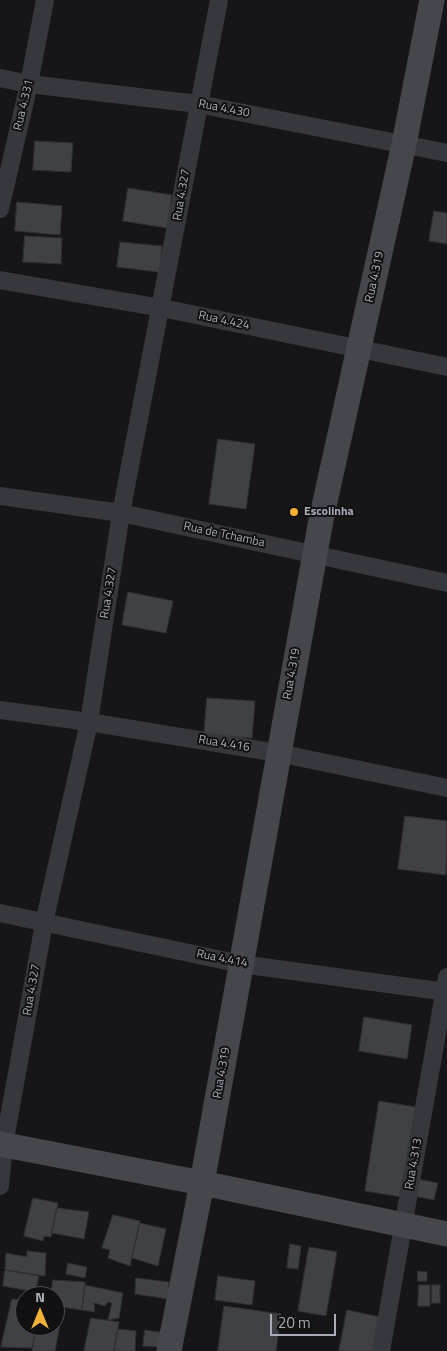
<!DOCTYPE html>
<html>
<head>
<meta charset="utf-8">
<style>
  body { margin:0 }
  #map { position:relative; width:447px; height:1351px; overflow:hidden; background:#161618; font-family:"Titillium Web",sans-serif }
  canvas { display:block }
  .north { position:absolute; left:15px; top:1286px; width:50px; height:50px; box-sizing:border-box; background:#111113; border:1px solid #4d4f55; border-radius:50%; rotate:0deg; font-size:14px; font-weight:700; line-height:20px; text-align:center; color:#a8adb8 }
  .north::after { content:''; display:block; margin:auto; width:18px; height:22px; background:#f2b134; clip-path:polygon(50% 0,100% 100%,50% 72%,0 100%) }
  .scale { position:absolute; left:270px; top:1314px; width:66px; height:22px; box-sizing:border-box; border:2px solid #a8adb8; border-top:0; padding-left:6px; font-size:15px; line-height:18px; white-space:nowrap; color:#a8adb8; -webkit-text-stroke:4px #111113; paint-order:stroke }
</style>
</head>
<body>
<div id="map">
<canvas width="447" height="1351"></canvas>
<div class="north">N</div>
<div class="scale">20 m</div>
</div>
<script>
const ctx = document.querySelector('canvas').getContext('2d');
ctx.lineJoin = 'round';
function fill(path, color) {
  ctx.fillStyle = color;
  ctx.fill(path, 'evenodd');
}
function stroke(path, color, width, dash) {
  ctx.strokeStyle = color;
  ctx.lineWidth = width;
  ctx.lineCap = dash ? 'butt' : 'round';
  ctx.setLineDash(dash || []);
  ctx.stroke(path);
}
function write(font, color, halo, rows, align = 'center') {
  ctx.font = font + ' "Titillium Web",sans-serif';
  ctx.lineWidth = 4;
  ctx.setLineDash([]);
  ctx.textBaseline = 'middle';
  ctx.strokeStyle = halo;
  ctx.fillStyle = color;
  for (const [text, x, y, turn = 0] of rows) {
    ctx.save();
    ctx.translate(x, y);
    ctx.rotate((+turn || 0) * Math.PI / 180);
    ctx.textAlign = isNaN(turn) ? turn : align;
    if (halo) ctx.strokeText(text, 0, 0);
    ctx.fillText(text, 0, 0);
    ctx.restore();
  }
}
const building = new Path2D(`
  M35,141L73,143L71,172L33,170Z
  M128,188L172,195L167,228L123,221Z
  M17,202L62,206L60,235L15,231Z
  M434,211L447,213V244L429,241Z
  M25,236L62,238L61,264L23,262Z
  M120,242L162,246L159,272L117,267Z
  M218,439L255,444L246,509L209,504Z
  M128,592L173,601L166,633L122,625Z
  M207,698L255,701L252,738L204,735Z
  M405,816L447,821L446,875L398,869Z
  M364,1017L412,1025L407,1059L359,1051Z
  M379,1101L416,1107L401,1197L365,1191Z
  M412,1178L438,1183L434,1200L408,1195Z
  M33,1198L58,1203L51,1237L44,1236L43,1241L24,1236Z
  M57,1208L89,1212L84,1239L52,1233Z
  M113,1215L140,1221L130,1266L108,1258L110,1250L102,1248Z
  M140,1223L166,1229L158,1266L132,1258Z
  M290,1244L301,1246L298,1269L287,1268Z
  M309,1247L337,1252L326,1316L298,1311Z
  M27,1251L46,1253L45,1276L5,1270L6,1253L27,1257Z
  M68,1263L87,1267L85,1278L66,1274Z
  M5,1270L39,1276L35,1292L3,1286Z
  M418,1271L427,1272V1281H418Z
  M218,1276L255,1281L252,1305L215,1300Z
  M136,1278L169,1282L168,1299L135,1294Z
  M53,1280L85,1282L82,1310L55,1306V1296H51Z
  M85,1285L123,1293L119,1318L108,1320L112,1303L108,1302L105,1306L94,1303L95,1312L82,1310Z
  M419,1285H430V1306H418Z
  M432,1285H440V1303H432Z
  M12,1299L25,1300V1326H36L32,1348L1,1347Z
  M224,1306L281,1314L276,1351H218Z
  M347,1310L380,1317L373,1351H339Z
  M55,1318L61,1319L55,1351H32L36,1326H55Z
  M91,1318L119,1322L114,1351H84Z
  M118,1329L136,1331L135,1351H114Z
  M145,1330L160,1332L159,1347L143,1346Z`);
fill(building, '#404145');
stroke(building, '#303034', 1);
stroke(new Path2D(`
  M0,78L29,84L198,104L447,153
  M0,209L29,84L45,0
  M0,280L162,308L447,367
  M0,496L121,513L447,583
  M0,710L89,722L278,753L447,788
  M0,913L241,964L447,992
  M0,1186L4,1145L44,923L89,722L121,513L219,0
  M381,1351L447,977`), '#37383d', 18);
stroke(new Path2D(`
  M0,1144L202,1183L447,1234
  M169,1351L202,1183L321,520L404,144L432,0`), '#45474d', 25);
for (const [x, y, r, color] of [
  [294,512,5,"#f2b134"]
]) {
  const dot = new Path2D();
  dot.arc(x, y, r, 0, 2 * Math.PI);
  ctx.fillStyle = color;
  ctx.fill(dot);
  stroke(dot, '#111113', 2);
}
write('12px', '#a8adb8', '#111113', [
  ["Rua 4.331",24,105,-77],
  ["Rua 4.430",224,109,11],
  ["Rua 4.327",182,195,-80],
  ["Rua 4.319",375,277,-78],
  ["Rua 4.424",224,321,12],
  ["Rua de Tchamba",224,535,12],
  ["Rua 4.327",109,593,-81],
  ["Rua 4.319",292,674,-80],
  ["Rua 4.416",224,744,9],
  ["Rua 4.414",222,959,11],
  ["Rua 4.327",32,990,-80],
  ["Rua 4.319",222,1073,-80],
  ["Rua 4.313",414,1164,-80]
]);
write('bold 12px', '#a8adb8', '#111113', [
  ["Escolinha",304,512]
], 'left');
</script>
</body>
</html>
